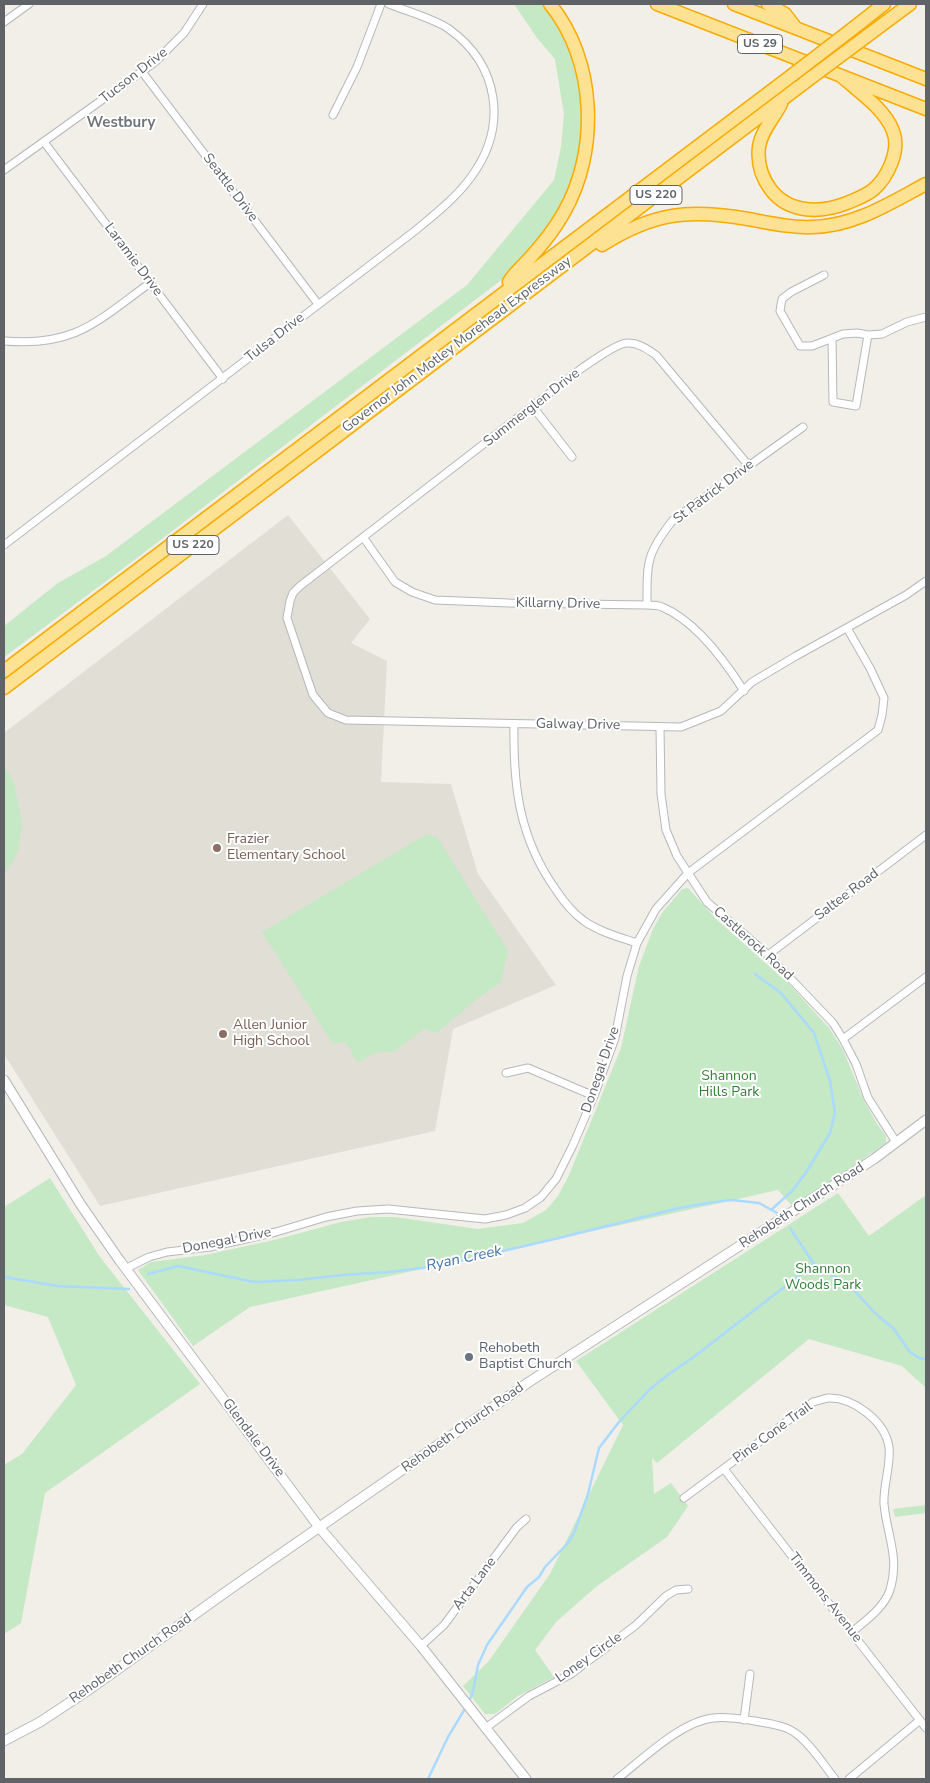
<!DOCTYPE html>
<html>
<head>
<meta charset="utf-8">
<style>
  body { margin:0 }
  #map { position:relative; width:930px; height:1783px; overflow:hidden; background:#f1efe8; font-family:"Nunito Sans",sans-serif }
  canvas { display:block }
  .frame { position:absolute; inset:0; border:5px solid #5f6368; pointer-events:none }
</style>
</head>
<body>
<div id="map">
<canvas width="930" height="1783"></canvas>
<div class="frame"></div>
</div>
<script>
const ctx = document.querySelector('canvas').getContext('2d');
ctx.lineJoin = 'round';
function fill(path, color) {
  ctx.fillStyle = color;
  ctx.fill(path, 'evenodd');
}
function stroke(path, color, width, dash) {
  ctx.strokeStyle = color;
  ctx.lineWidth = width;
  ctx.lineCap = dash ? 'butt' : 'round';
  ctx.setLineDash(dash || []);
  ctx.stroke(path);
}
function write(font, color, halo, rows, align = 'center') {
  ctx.font = font + ' "Nunito Sans",sans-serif';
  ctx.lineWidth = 4;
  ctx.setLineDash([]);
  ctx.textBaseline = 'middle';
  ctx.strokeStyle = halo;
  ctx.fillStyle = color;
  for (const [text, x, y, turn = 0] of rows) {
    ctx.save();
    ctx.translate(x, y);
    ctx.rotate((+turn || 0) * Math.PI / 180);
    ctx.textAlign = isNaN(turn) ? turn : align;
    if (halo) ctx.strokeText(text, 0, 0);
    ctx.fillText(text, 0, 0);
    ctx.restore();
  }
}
fill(new Path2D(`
  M288,515L370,619L351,643L387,661L381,782L451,784L478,874L556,985L453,1029L435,1131L100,1206L4,1054V733Z`), '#e1ded6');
fill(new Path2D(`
  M514,4H542C585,55 594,141 564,201C550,229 529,251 509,274L121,570L4,657V626L58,583L106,556L467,285L554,180L561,147L564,114L555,59L537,38Z
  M4,766L14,782L22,824L18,852L4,875Z
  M427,834L437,837L508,951L501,982L476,1000L436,1033L424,1029L394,1052L375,1053L357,1063L350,1048L344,1042L333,1044L262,932Z
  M688,888L716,919L788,983L829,1028L843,1050L864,1101L877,1124L886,1136V1143L829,1183L792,1206L778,1190L250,1307L193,1346L138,1270L151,1262L205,1255L274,1240L341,1222L371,1217H395L478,1229L523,1223L546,1210L558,1196L569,1175L621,1048L639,966L653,929L662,913L682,889Z
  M50,1178L100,1257L200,1384L45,1493L21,1623L4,1634V1465L22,1454L76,1385L48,1317L4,1305V1207Z
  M838,1193L869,1236L926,1195V1388L902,1366L809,1339L657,1463L652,1458L654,1494L671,1483L688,1506L667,1537L597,1586L556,1622L535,1650L554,1677L518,1696L495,1714H485L463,1686L488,1662L550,1574L623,1425L576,1361Z
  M926,1505V1513L895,1517L893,1509Z`), '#c5e8c5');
stroke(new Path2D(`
  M755,974L781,993L814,1033L830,1081L835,1113L830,1133L805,1174L792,1191L771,1210
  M790,1228L814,1264L848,1284L876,1314L894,1329L909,1351L919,1358L926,1359
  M148,1274L178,1266L254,1282L298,1280L343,1275L389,1272L438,1266L559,1238L679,1208L708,1203L732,1200L759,1203L777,1213
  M4,1277L58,1286L129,1289
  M469,1702L473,1691L478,1665L487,1645L527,1587L539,1577L545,1567L567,1544L574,1533L588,1494L599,1448L619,1422L649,1390L669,1374L695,1356L814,1264
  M428,1779L448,1737L466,1707`), '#aadaff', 2.5);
const minor = new Path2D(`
  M4,22L29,4
  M143,73L318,304
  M333,115L357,67L381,4
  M44,142L223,379
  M4,170L155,62L184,33L203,4
  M824,275L791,292L782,299L780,311L800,346H812L843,334L857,333L868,335L882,334L907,322L926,317
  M832,338L833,402L856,406L868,335
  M4,341C75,347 96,322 150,283
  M533,407L572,457
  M749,466L656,355C648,350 638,342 627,343C617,343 591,362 582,368L300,586L293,593L290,601L287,618L313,695L328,713L346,720L681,727L721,711L752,682L796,656L906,595L926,581
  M363,537L395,582L412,592L435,600L509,603L647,605C652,605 658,605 662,607C696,621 725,661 744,691
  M4,545L416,230C435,214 456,198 471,177C508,127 500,66 449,29C435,19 406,11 389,4
  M647,605C647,562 646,554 673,520L803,427
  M514,724C513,786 519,838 556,890C564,902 573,913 584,921C600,932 619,937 637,943
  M660,727L661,794L666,830L677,856L707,902L768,955L833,1023L843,1039L856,1064L868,1098L896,1142
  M768,955L926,835
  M843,1039L926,977
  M506,1073L528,1068L594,1096
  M127,1268L149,1257L167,1252L210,1247L276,1232L326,1217L357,1211L388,1209L485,1219L506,1215L525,1208L541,1197L556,1179L573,1145L594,1096L615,1038L627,976L637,943L656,909L688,873L878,730L882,715L884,698L870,668L847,628
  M724,1469L926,1728
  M684,1498L813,1402C818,1401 823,1399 828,1398C853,1397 885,1421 889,1447C891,1466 883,1485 884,1504C887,1536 900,1557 890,1590C884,1608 865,1621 852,1632
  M421,1646L444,1625L517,1527L526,1519
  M744,1720L750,1674
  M487,1727L529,1696L571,1674L636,1625L666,1596L676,1590L688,1589
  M617,1779C643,1759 680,1722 713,1718C726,1716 742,1719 755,1721C770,1724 786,1725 798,1735C813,1747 823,1764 835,1779
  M849,1779L920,1720`);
const tertiary = new Path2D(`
  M4,1080L81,1205L120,1261L319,1527L421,1646L526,1779
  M4,1741L40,1722L87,1691L230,1589L529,1382L874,1159L926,1120`);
const motorway = new Path2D(`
  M657,4L926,109
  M734,4L926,79
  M768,4L785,14L795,27
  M851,30L884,4
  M867,36L910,4
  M781,104C774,118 761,131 759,147C757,163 762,178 771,190C790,214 821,213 847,203C856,199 866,196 874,189C882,182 887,174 891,164C895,154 897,141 893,131C885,109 858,91 841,76
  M602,245C654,212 689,209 748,219C769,223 791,228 813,227C855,226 890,203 926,184
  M509,282C514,273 522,267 529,259C542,245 554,230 563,214C600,151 596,60 550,4
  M4,671L791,76
  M4,688L804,83`);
stroke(minor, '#b5b8bc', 9);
stroke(tertiary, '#b5b8bc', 11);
stroke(motorway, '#f9ab00', 15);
stroke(minor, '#fff', 7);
stroke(tertiary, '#fff', 9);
stroke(motorway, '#fde293', 12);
const motorwayBridge = new Path2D(`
  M791,76L851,30
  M804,83L867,36`);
stroke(motorwayBridge, '#f9ab00', 15, []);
stroke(motorwayBridge, '#fde293', 12);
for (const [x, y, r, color] of [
  [217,848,5,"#8d6e63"],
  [223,1034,5,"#8d6e63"],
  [469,1357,5,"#6b7280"]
]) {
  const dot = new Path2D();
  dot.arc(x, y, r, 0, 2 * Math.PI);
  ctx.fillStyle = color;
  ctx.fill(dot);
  stroke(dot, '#fff', 2);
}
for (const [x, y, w] of [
  [760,44,45],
  [656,195,52],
  [193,545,52]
]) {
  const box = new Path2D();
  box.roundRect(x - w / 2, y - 9.5, w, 19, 4);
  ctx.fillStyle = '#fff';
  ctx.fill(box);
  stroke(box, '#5f6368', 1);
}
write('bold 12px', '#5f6368', null, [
  ["US 29",760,44],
  ["US 220",656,195],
  ["US 220",193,545]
]);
write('14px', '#5f6368', '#fff', [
  ["Tucson Drive",134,76,-38],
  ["Seattle Drive",230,188,53],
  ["Laramie Drive",133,260,53],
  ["Tulsa Drive",275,338,-38],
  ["Governor John Motley Morehead Expressway",457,345,-37],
  ["Summerglen Drive",532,408,-38],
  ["St Patrick Drive",714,492,-37],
  ["Killarny Drive",558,604,1],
  ["Galway Drive",578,725,1],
  ["Saltee Road",847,895,-37],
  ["Castlerock Road",753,944,42],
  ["Donegal Drive",601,1070,-71],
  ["Rehobeth Church Road",802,1206,-33],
  ["Donegal Drive",227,1241,-11],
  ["Rehobeth Church Road",463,1428,-35],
  ["Pine Cone Trail",773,1433,-36],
  ["Glendale Drive",253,1438,53],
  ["Arta Lane",475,1584,-53],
  ["Timmons Avenue",825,1598,52],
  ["Loney Circle",589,1658,-35],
  ["Rehobeth Church Road",131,1659,-35]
]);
write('14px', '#785e54', '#fff', [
  ["Frazier",227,840],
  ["Elementary School",227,856],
  ["Allen Junior",233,1026],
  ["High School",233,1042]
], 'left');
write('14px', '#348238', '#fff', [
  ["Shannon",729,1077],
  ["Hills Park",729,1093],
  ["Shannon",823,1270],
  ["Woods Park",823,1286]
]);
write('14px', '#5b616d', '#fff', [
  ["Rehobeth",479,1349],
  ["Baptist Church",479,1365]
], 'left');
write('bold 15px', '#70757a', '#fff', [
  ["Westbury",121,123]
]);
write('italic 15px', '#4174aa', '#fff', [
  ["Ryan Creek",464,1259,-12]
]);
</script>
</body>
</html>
